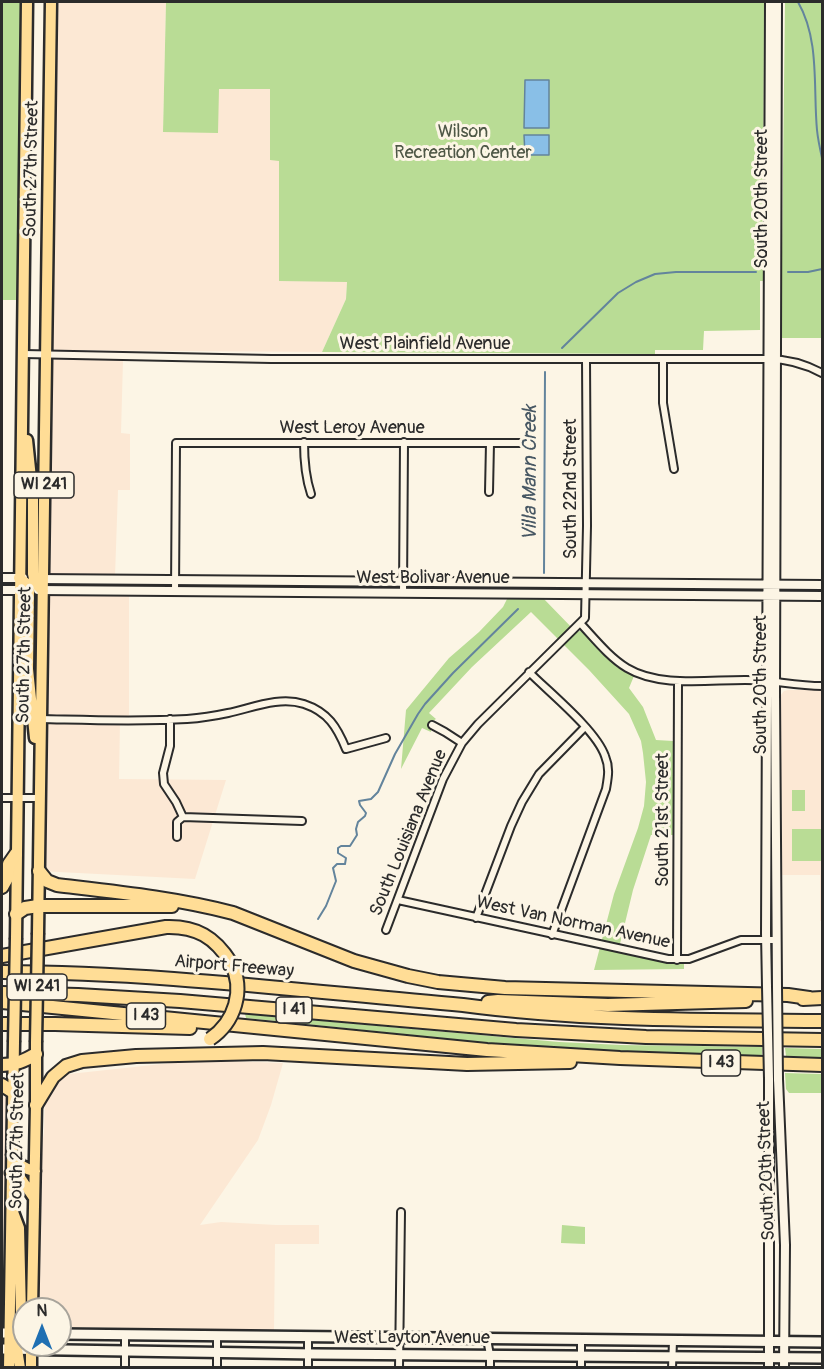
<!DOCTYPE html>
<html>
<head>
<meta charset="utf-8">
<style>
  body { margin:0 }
  #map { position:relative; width:824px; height:1369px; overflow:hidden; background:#fcf5e5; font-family:Pangolin,sans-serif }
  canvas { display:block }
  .frame { position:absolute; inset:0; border:3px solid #2b2b2b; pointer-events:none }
  .north { position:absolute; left:12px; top:1297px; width:60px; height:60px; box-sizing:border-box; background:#fcf5e5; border:2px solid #a8a49b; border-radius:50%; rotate:0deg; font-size:16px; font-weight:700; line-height:24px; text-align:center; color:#2b2b2b }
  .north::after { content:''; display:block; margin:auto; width:21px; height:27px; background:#1f6fb2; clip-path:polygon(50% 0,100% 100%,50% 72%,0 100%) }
</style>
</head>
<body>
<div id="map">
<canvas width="824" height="1369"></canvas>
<div class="frame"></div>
<div class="north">N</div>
</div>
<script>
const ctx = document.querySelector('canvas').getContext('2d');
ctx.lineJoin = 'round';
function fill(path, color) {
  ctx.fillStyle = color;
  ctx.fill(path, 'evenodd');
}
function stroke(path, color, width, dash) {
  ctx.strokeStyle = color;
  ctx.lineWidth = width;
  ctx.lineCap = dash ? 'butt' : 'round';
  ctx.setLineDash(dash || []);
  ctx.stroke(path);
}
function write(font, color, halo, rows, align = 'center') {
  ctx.font = font + ' Pangolin,sans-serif';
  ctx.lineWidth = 6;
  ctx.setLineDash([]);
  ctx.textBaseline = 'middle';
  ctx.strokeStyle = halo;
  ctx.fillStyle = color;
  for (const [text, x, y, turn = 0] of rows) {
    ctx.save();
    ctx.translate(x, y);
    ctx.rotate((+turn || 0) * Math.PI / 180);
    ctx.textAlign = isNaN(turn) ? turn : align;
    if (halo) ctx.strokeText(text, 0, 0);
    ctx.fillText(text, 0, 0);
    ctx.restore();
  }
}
fill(new Path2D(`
  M55,2H166L163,132H217L218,89H271L270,160H279L347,281L346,299L322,352L56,350L51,347Z
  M56,359L123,360L121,433L130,434V490H118L115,576H53L48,573L47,570L51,362Z
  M43,591H129V720L120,721L119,779L226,780L195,879L39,871Z
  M788,690H822V921H820V875H779L781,695L784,691Z
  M199,1060L283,1063L271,1105L258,1140L200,1225L221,1222L276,1225H319V1244H275L274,1330L60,1327V1309H37L40,1156L44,1132L45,1095L60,1075Z
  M2,1096L13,1099L10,1333H2Z`), '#fce8d4');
fill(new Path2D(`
  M2,2H22L18,300H2Z
  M166,2H764L763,281H760V330L704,331L703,350H655V354L322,352L346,299L347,282L279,281V161L270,160V89H219L218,133L163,132Z
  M785,2H822V338H781Z
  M508,597L543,598L576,632L580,631L583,632L617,667L634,676L629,688L643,707L656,740L673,741L674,835H651L633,890L618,952L669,963L684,964V969L594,970L614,894L638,828L644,806L646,782L643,753L641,741L629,714L589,670L531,612L472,667L429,713L436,719L431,722L429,728L431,729V732L422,728L401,769L406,710L449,658L479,632L503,607Z
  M792,790H805V811H792Z
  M792,829H822V861H792Z
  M245,1014L559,1042L621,1045L762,1047V1056L638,1052L540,1047L481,1042L246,1018Z
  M785,1048L822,1049V1058L788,1057L786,1056Z
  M785,1073L822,1074V1093H789L786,1089Z
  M562,1225L585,1227V1244L561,1243Z`), '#b9dc95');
const water = new Path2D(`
  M525,80H549V128H524Z
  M524,135H549V155H525Z`);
fill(water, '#89bfe7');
stroke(water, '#63849c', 1.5);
stroke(new Path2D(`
  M798,2C820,40 813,88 817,130C818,140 820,149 822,158
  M788,272H808L822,269
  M562,348L618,293L636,282L655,274L676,272H756
  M544,573L545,372
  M318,919L326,906L336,881L333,868L337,864H345L346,858L338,853V848L341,846H350L357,835L356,829L358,822L365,816L366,813L360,805L359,801L371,799L378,792L395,754L418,714L425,704L453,673L518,609`), '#63849c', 2);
const minor = new Path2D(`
  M24,354L271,359H768C788,359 805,364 822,373
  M663,359V403L674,469
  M304,442C304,461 305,476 311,494
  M489,492L490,443
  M175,592L176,443H528
  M403,593L404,442
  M580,623C595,639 609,657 627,668C665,691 725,676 768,681C786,683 804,686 822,686
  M529,672C550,693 596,730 605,756C610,768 608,777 606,789L552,935
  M40,719C89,720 138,722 187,719C201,718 214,716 228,713C252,708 279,696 304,704C328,712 337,727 346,749L386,738
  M170,719V746L163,773L164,784L176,802L183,817
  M432,725L445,732L462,743
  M2,798H40
  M177,837V822L183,817L302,821
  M398,900L668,959H689L741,940H775
  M476,918L511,826L522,802L539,774L585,727
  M386,930L443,779L462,743L478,724L585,618L587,526L586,359
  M677,960L678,681
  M487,1339L490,1355V1368
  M125,1368V1336
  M217,1368V1337
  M308,1368V1337
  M399,1368L401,1212
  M581,1368V1340
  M672,1368L673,1341`);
const tertiary = new Path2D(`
  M2,578H23
  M38,579L822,585
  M2,590H23
  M38,590L822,596
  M767,987L766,933L770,2
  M777,987L775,692L777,2
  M769,1079V1368
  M778,1079L785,1245L784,1368`);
const secondary = new Path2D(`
  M2,1333H24
  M60,1334L822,1342
  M2,1349L315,1354L822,1358`);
const primary = new Path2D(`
  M27,440L33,498V574L35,583L43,591
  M19,578L26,583L29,590L28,669L35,738
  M38,933L51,2
  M16,938L27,2
  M12,1155C19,1164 24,1169 35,1171
  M11,1173L19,1176L34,1198
  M13,1212L19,1228L21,1314L24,1335
  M32,1309L36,1105V1042
  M11,1336L17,1349L20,1368
  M9,1368L14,1042
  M31,1368V1345`);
const motorway = new Path2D(`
  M39,871L47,881L57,885C116,892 176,898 233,913L354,961L408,976L438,982L505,988L788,995L809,998
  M2,887L7,878L9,864L16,854
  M16,914L25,908L38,906H172
  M2,956L166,927C196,926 215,937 231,963
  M2,972C156,972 310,992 463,1005C582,1021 703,1020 822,1021
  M2,993L78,995L180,1001L516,1030L646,1037L822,1040
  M803,999L822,998
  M2,1002L487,1050L620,1058L822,1065
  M488,1002L498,1001L608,1005L746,1001
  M2,1024H55L190,1028
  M2,1065C15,1065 24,1061 36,1054
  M2,1085L13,1092
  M36,1105L53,1077L66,1066L82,1061L136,1056L263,1053L467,1064L570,1062`);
stroke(minor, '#2b2b2b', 10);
stroke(tertiary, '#2b2b2b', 12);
stroke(secondary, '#2b2b2b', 14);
stroke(primary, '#2b2b2b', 15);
stroke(motorway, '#2b2b2b', 16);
stroke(minor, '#fcf5e5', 6);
stroke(tertiary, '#fcf5e5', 8);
stroke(secondary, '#fcf5e5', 9);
stroke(primary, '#ffdd96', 10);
stroke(motorway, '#ffdd96', 12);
const tertiaryBridge = new Path2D(`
  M767,987L769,1079
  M777,987L778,1079`);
const primaryBridge = new Path2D(`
  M14,1042L16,938
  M36,1042L38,933`);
const motorwayBridge = new Path2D(`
  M210,1039C235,1022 245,990 231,963`);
stroke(tertiaryBridge, '#2b2b2b', 12, []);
stroke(primaryBridge, '#2b2b2b', 15, []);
stroke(motorwayBridge, '#2b2b2b', 16, []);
stroke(tertiaryBridge, '#fcf5e5', 8);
stroke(primaryBridge, '#ffdd96', 10);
stroke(motorwayBridge, '#ffdd96', 12);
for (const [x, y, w] of [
  [44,485,60],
  [37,987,60],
  [294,1010,36],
  [146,1016,39],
  [721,1063,39]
]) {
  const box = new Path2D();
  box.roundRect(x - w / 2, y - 13, w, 26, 4.5);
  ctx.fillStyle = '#fcf5e5';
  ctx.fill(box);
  stroke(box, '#2b2b2b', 1.5);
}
write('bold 16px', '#2b2b2b', null, [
  ["WI 241",44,485],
  ["WI 241",37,987],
  ["I 41",294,1010],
  ["I 43",146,1016],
  ["I 43",721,1063]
]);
write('18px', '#4e5746', '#fcf5e5', [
  ["Wilson",463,132],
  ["Recreation Center",463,153]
]);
write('18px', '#2b2b2b', '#fcf5e5', [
  ["South 27th Street",32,169,-89],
  ["South 20th Street",762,199,-90],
  ["West Plainfield Avenue",425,344],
  ["West Leroy Avenue",352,428],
  ["South 22nd Street",571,489,-90],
  ["West Bolivar Avenue",433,578],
  ["South 27th Street",25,655,-89],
  ["South 20th Street",761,685,-90],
  ["South 21st Street",663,820,-90],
  ["South Louisiana Avenue",409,833,-68],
  ["West Van Norman Avenue",573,923,12],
  ["Airport Freeway",234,967,5],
  ["South 27th Street",18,1141,-89],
  ["South 20th Street",767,1171,-92],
  ["West Layton Avenue",412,1338]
]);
write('italic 20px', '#475763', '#fcf5e5', [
  ["Villa Mann Creek",531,473,-90]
]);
</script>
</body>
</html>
